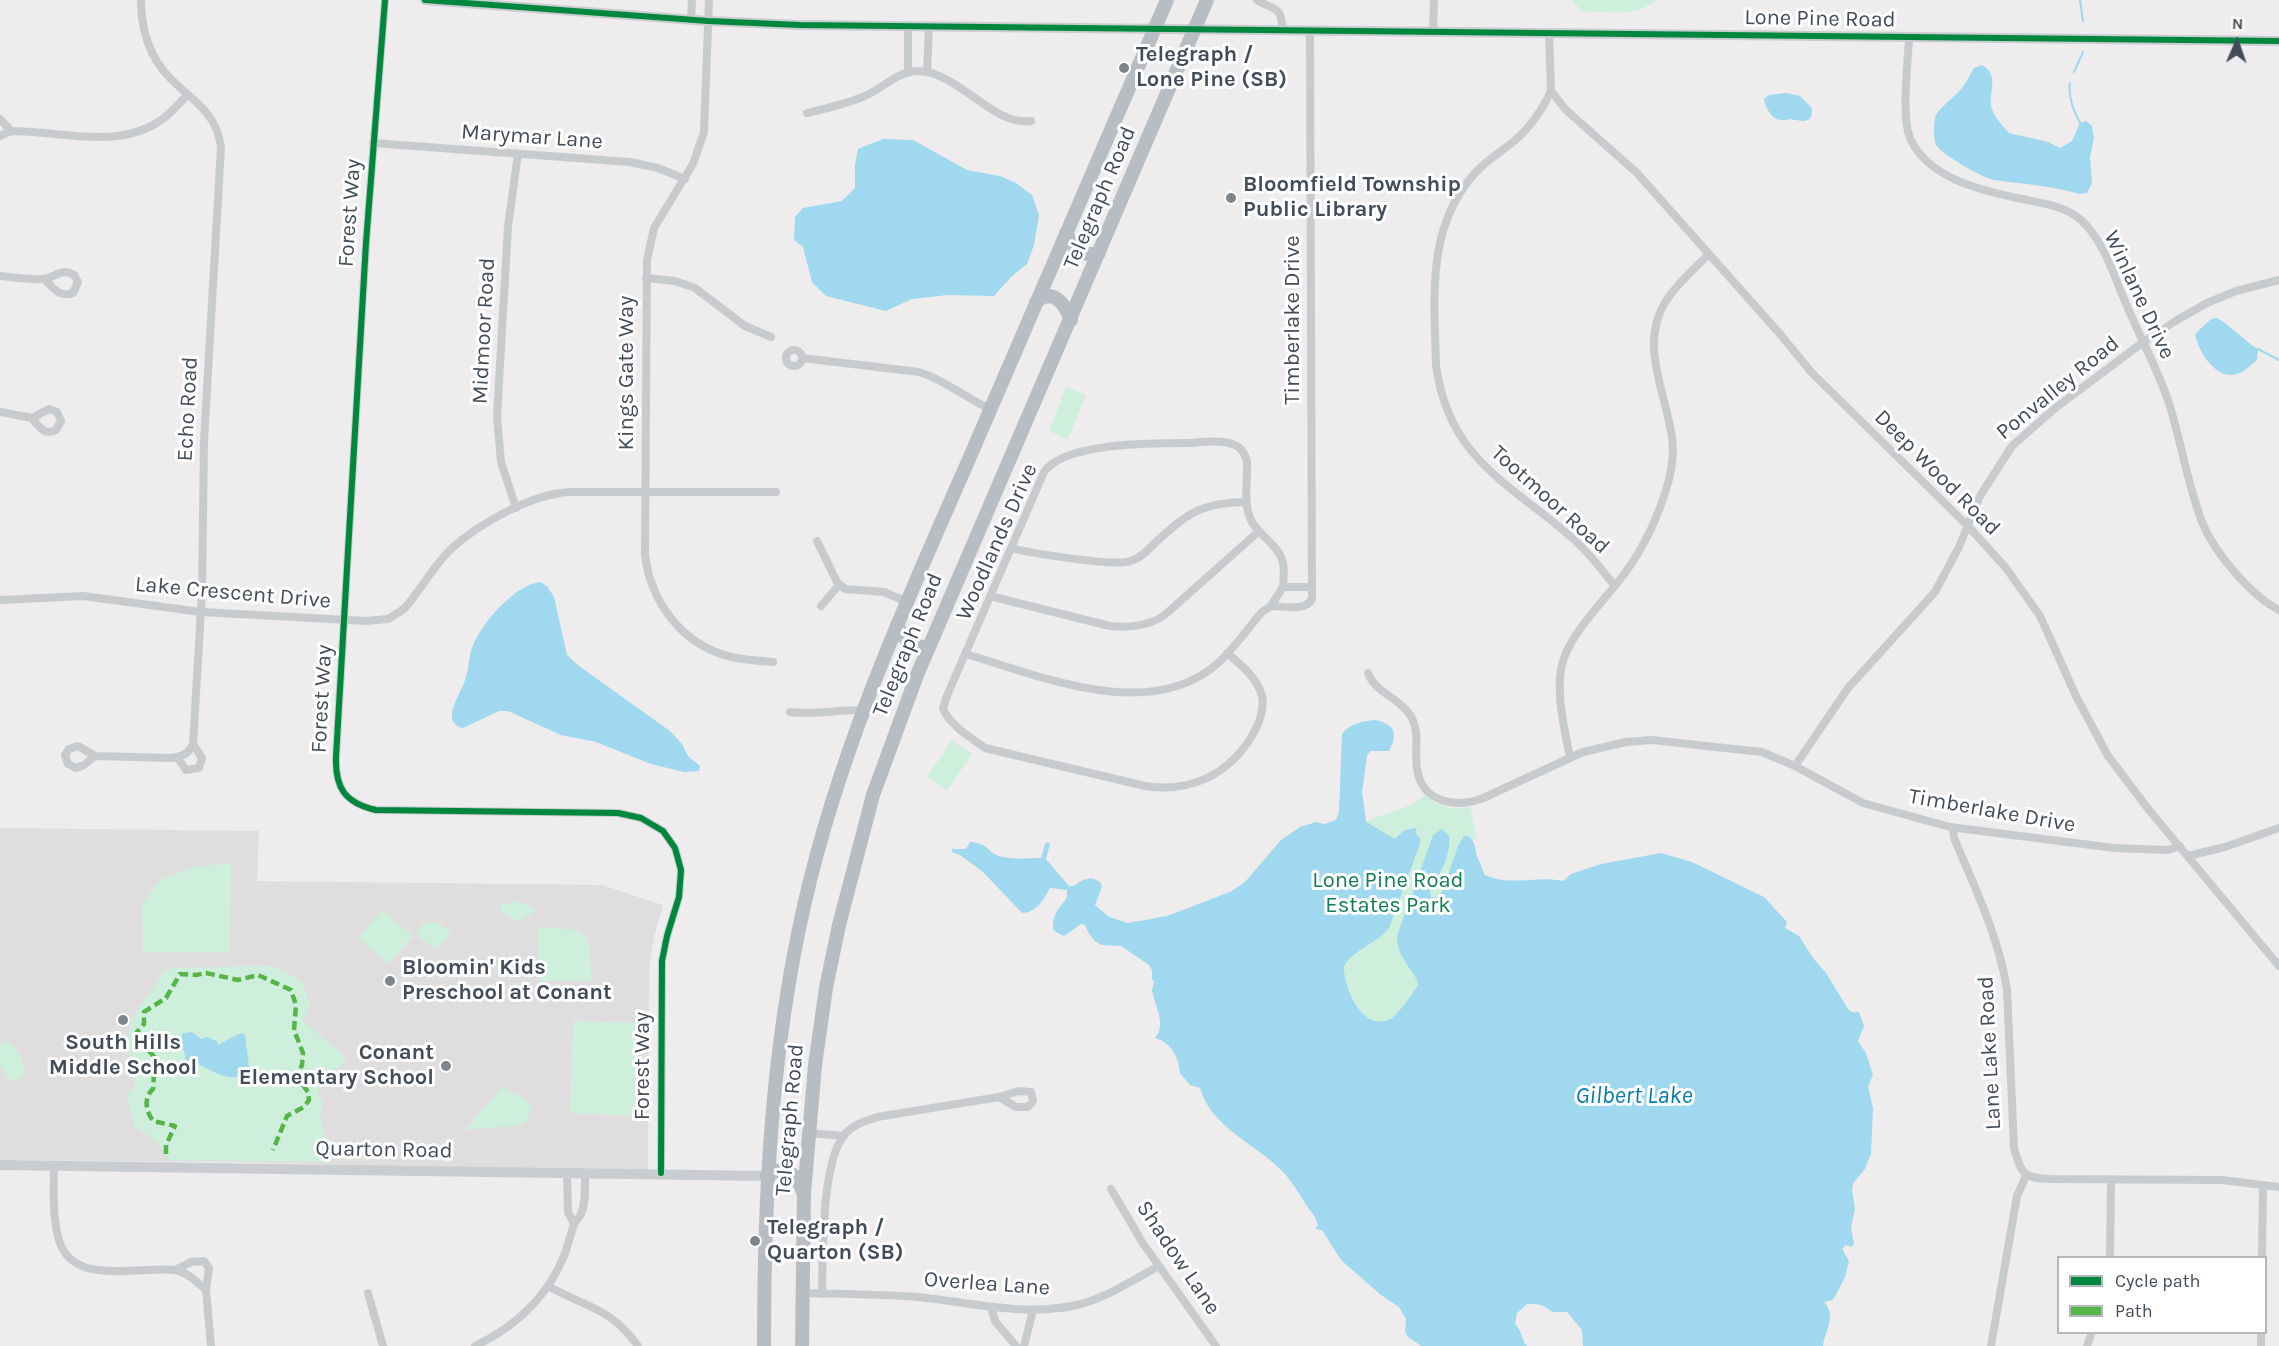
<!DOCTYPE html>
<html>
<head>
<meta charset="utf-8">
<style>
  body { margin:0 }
  #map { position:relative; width:2279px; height:1346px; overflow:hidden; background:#eeecec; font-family:Karla,sans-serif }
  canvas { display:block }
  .legend { position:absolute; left:2057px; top:1256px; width:210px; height:78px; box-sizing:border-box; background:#fff; border:2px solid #b4b8bd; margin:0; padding:8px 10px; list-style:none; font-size:18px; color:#434d5a }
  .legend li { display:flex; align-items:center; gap:12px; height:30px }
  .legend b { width:30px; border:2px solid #b4b8bd }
  .north { position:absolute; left:2207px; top:12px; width:60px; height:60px; -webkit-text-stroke:4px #fff; paint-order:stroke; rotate:2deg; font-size:16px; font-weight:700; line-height:24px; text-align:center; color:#434d5a }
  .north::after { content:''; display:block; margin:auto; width:21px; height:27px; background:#434d5a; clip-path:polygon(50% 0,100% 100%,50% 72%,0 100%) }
</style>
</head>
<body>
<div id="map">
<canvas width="2279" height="1346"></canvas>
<ul class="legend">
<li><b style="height:8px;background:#00873e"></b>Cycle path</li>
<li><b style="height:8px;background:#57b448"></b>Path</li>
</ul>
<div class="north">N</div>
</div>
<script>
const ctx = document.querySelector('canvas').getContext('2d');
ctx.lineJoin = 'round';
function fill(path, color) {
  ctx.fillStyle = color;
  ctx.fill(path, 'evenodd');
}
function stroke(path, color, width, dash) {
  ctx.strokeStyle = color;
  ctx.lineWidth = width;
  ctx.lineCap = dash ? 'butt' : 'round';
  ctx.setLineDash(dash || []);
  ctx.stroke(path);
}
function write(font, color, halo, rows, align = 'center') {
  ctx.font = font + ' Karla,sans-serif';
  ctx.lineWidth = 6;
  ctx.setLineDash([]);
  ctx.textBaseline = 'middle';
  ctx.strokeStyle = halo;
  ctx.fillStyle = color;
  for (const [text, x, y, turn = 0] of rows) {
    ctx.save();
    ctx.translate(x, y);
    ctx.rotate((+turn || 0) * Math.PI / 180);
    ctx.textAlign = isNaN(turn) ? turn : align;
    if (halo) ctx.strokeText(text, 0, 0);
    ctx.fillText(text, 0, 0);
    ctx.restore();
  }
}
fill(new Path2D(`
  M0,828L259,831L257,881L602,885L663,905L654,937L649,969L648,1173L236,1162L0,1160Z`), '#dfddde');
fill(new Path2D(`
  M1572,0H1656C1638,18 1605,12 1581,11Z
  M1066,387L1086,395L1068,439L1049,431Z
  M952,740L972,754L947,791L927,777Z
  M1425,795C1439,806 1452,811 1470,807L1477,839H1471L1412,1048L1322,1001L1366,821L1414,804Z
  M231,863L230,952H143L142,904L160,880L194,867Z
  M517,901L536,910H537L518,922L502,912L500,905Z
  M382,910L413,936L389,964L358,938Z
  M429,922L439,923L451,933L437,950L417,936L416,932L422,925Z
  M538,928C589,928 591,929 591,981H539Z
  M272,966L302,981L310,1006L302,1020L347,1059L323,1082L317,1093L323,1103L320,1112L330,1162L169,1160C163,1143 148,1136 134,1126L127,1094L135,1084C131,1066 123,1038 132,1020C140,1003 154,990 162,973L173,968ZM197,1035L201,1039L207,1037L218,1046L233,1036L245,1046L248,1058L218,1074C208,1069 197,1060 186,1064V1052Z
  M573,1021L637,1023L634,1116L570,1113Z
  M6,1042C17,1045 27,1065 23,1076L17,1080H9L0,1066V1044Z
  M502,1087L522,1097L532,1107L528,1118L521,1125L465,1130Z`), '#cfefdd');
fill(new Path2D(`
  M1982,65C2001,76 1987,93 1992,109C1995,118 2003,126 2009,133L2048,142L2060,148L2072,141L2080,123L2086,121L2092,126L2094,138L2090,157L2092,183L2087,193L2080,194C2052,186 2023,184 1994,180C1983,178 1941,154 1936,145C1933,137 1934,125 1935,118C1937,109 1956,96 1962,88C1967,81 1970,75 1974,68Z
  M1786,93L1800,96L1812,108C1813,125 1803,121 1790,119C1787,119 1784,121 1781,120C1772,120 1765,107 1764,99L1769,95Z
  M883,139L913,140L967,170L1000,176L1016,183L1032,195L1039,215L1034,245L1027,264L1011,277L994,296L948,295L912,299L886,311L826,296L812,282L803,247L794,240L795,217L803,208L842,201L855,188V165L858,149Z
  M2217,318C2233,327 2243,340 2258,349L2257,360C2251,365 2244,372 2237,374C2216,381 2198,351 2195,334L2211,319Z
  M540,582L547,586L554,597L567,655L579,666L670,731L682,744L688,756L700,766L699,771L684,772L651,764L596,742L561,735L508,711H499L463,728C439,722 461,694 465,680C469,670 468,659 472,648C480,625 514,585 540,582Z
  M1375,720C1396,724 1398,735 1389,751H1371L1367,755L1362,792L1366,822L1395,839L1403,831L1415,828L1417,829L1415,833L1420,838V844L1389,928C1377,944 1355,948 1344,966C1343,987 1363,1035 1392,1018C1398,1014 1414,992 1418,985C1417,972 1397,960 1397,936L1431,841L1433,835L1442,829L1449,836C1451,856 1440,874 1430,890L1431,897H1437L1442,892L1458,846L1464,836L1470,837L1474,843L1477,856L1485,875C1511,887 1537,875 1563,881L1571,874L1601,864L1661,853L1692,862L1764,897L1787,922L1785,928L1799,936L1813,958L1826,973L1848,1009L1852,1012H1859L1864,1026L1858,1041L1866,1053L1873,1075L1868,1087L1873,1108L1871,1154L1865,1169L1854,1182L1852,1189L1855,1209L1851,1227L1854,1244L1852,1247L1846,1245L1842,1249L1849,1261L1845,1277L1833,1300L1824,1302C1837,1316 1825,1330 1823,1346H1583L1582,1330L1567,1312H1552C1544,1304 1538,1304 1527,1304L1517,1313L1515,1324C1522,1330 1521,1339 1527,1346H1421L1407,1336L1405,1331L1406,1319L1399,1307L1381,1295L1341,1260L1322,1230L1315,1229L1318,1225L1315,1217C1303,1202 1296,1186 1283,1172C1257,1144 1211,1128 1200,1088L1190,1085L1180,1073C1179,1058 1171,1042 1155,1038C1167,1025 1155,1006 1152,991C1152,988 1154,985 1154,981L1152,980V970L1149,965L1121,946L1102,945L1096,942L1089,934L1085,925L1081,924L1064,936L1054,931C1050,916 1060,908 1067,897V890L1050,888C1043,900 1038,912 1022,913L983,872L960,855L952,852V849H966L970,842C989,843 988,853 999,856C1014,860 1025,858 1041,858L1045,844L1048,842L1050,844L1046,859L1069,886H1074C1083,879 1091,875 1101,883L1102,887L1095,905L1109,917L1128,923L1167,916L1230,892L1245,882L1281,840L1300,827L1316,822L1325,824L1336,820L1339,812L1342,734C1349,724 1363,721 1375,720Z
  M192,1032L201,1039L207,1037L217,1041L218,1045L241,1033L245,1035L249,1067L247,1073C229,1086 209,1067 192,1062L185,1064C188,1052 177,1045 183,1033Z`), '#a0d8f0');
stroke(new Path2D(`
  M2080,0L2083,21
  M2074,72L2083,52
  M2070,83C2068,96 2074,112 2080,123
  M2258,349L2279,360`), '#a0d8f0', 2);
stroke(new Path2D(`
  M385,0L366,243L336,757C335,788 345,803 376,810L618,813L641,818L663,831L675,848L681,870L679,897L667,936L662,961L661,1173
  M709,0L704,132L693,164L654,228L647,260L645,555C651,603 683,646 732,657C745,660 759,661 773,662
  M1257,0C1275,11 1282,5 1282,30
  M691,19L692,0
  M1433,32L1434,0
  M1549,34L1551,91L1566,110L1637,173L1780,334L1812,373L1968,526L2006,568L2040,616L2076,696L2108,756L2149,810L2279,966
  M1909,38C1908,64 1901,115 1910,138C1928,179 1983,191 2022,199C2042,203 2065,206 2081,220C2103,240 2113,273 2124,299C2138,333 2156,366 2168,400C2181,440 2187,483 2202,522C2214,552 2250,595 2279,610
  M927,72L929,27
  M908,73V27
  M1551,91C1542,110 1530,128 1513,142C1503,150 1491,158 1481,167C1426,220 1434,295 1436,365C1448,458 1508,482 1571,537C1588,551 1601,569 1614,585
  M807,113C826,108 847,104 865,96C882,89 899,70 919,71C960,73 992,126 1031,121
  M0,119L11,131
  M0,136L11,131C62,131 121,151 164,118C173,111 180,103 187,95
  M373,143L630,162L658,168L685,179
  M0,276C14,277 29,280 43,279C55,278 61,267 74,275L78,282L73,293C59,298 54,288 45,280
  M646,278L675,281L695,288L745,326L771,337
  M786 358a8 8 0 1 1 16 0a8 8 0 1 1-16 0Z
  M802,358L919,372C945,380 966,398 990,409
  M0,412L32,418C39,427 45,436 56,430L61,421L57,412L49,409L32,418
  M516,508L501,462L497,417L508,226L518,154
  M817,541L837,582L845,589L884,592L907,602
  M1011,548C1030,553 1116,567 1131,561C1141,558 1149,549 1156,542C1189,512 1201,503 1246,502
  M1283,587H1312
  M990,596L1110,626C1130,628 1151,626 1167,613L1258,532
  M0,600L83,596L201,612L366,621L388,619L404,609C420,591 432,568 450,550C478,524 531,494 570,492H776
  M821,606L839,585
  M1271,606C1283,606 1305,612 1312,599L1310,30
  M1227,653C1241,665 1257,677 1262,696C1265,710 1259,724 1252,736C1228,775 1190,793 1145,786L985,748L960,730L949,719L943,709L946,698L1044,472C1065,442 1156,443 1191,443C1204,442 1224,439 1237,446C1242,449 1245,455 1247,461C1248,480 1243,500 1250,518C1257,535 1279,544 1283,563C1285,571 1283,579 1283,587
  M966,654C1040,676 1149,723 1217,664C1234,649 1247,629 1262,612L1271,606L1283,587
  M1368,673C1376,694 1399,697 1410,715C1421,732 1414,750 1417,769C1422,802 1454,808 1481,799L1583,752L1626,742L1652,740L1762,752L1795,766L1863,803L1950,827L2114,848L2168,850L2180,846
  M790,712C815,715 837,710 862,710
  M95,756L84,765L76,768L68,764L65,755L69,749L78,746L95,756L170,758C181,757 189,754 193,744L202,593L204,441L221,147C216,111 193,102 169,77C149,56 141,29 141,0
  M177,757L186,770L199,768L202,758L193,744
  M1570,757C1564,728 1554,686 1564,658C1575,628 1606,599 1625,573C1644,547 1659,515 1668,483C1672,469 1674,453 1672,438C1666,391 1637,343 1668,298C1679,282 1695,268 1708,255
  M1795,766L1848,688L1935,592L1959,547L1980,496L2012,446L2054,409L2142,343L2177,320L2207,303L2236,291L2279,280
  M1953,828L1954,838C1975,888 1998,935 2007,989L2014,1148C2022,1175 2023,1178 2051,1179L2222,1180L2279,1187
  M2188,856L2225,847L2279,828
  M808,1133L844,1136
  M54,1166C54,1190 52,1216 59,1240C72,1287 139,1266 175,1270C187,1272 197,1282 206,1290L211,1346
  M567,1173L568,1212L574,1224
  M1111,1189L1142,1242L1216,1346
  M2110,1258L2111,1180
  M2262,1258L2263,1186
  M175,1270L191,1262L204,1261L209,1268L206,1290
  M548,1286C587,1308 610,1307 638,1346
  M368,1293L383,1346
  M803,1293C841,1294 879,1294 917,1297C971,1302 1026,1318 1081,1304C1109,1296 1133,1280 1159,1266
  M822,1294C823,1257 821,1161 845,1134C854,1124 865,1121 877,1117L999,1097L1019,1091L1031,1092L1033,1101L1028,1107H1016L999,1097
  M991,1307L995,1321L1016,1346
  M475,1346C515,1327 547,1297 564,1256C568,1246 570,1235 574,1225C575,1221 579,1218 581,1214C586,1202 585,1186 585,1173
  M1024,1346L1033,1310
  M1991,1346L2017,1196L2026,1176
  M2087,1346L2092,1332
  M2261,1346V1332`), '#c8cbcd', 8);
stroke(new Path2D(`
  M425,0L708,21L800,25L2279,41
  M0,1165L767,1176`), '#c9ccd0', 10);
stroke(new Path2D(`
  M1066,233C1074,250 1080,257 1099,253
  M1036,302C1053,287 1065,304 1071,320
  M897,625C904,641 911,646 928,648
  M767,1176C785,1163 797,1174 803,1192
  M764,1346C764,1198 771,1052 804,906C839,750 905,605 969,459C1035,306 1101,153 1167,0
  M802,1346L804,1194L815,1065L826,988L839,925L873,795L917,675L1207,0`), '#b8bdc4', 14);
stroke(new Path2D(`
  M166,1154V1145L175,1126L153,1121C146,1111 143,1098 153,1089L154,1074L159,1062L139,1040L137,1032L144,1024V1012L166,998L180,974L196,975L206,973L238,980L258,975L291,990L296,1005L294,1030L303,1053L302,1065L298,1074L299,1080L308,1092L309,1100L304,1107L287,1116L273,1150`), '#57b448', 4.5, [9, 4.5]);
stroke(new Path2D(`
  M385,0L366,243L336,757C335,788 345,803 376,810L618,813L641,818L663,831L675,848L681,870L679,897L667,936L662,961L661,1173
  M425,0L708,21L800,25L2279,41`), '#00873e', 6);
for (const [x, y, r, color] of [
  [1124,68,6,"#7f858d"],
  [1231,198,6,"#7f858d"],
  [390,981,6,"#7f858d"],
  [123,1020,6,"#7f858d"],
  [446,1066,6,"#7f858d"],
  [755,1241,6,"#7f858d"]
]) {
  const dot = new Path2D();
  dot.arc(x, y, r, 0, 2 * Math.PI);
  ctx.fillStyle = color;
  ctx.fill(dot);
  stroke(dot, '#fff', 2);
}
write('22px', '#434d5a', '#fff', [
  ["Lone Pine Road",1820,19,1],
  ["Marymar Lane",532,137,4],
  ["Telegraph Road",1100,198,-67],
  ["Forest Way",350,213,-86],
  ["Winlane Drive",2139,295,65],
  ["Timberlake Drive",1293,320,-90],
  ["Midmoor Road",484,331,-87],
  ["Kings Gate Way",627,373,-90],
  ["Ponvalley Road",2058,388,-39],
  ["Echo Road",188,409,-87],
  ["Deep Wood Road",1937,473,45],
  ["Tootmoor Road",1550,500,42],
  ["Woodlands Drive",997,542,-66],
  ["Lake Crescent Drive",233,593,5],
  ["Telegraph Road",908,645,-68],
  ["Forest Way",322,699,-87],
  ["Timberlake Drive",1992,811,10],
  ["Lane Lake Road",1990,1053,-93],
  ["Forest Way",643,1066,-90],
  ["Telegraph Road",790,1120,-85],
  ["Quarton Road",384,1150,1],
  ["Shadow Lane",1178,1258,56],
  ["Overlea Lane",987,1284,4]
]);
write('bold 22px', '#434d5a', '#fff', [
  ["Telegraph /",1136,55],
  ["Lone Pine (SB)",1136,80],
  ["Bloomfield Township",1243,185],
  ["Public Library",1243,210],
  ["Bloomin' Kids",402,968],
  ["Preschool at Conant",402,993],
  ["South Hills",123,1043,"center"],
  ["Middle School",123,1068,"center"],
  ["Conant",434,1053,"right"],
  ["Elementary School",434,1078,"right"],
  ["Telegraph /",767,1228],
  ["Quarton (SB)",767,1253]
], 'left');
write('22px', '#107f50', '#fff', [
  ["Lone Pine Road",1388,881],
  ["Estates Park",1388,906]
]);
write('italic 24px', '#027cad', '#fff', [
  ["Gilbert Lake",1634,1096]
]);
</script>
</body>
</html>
